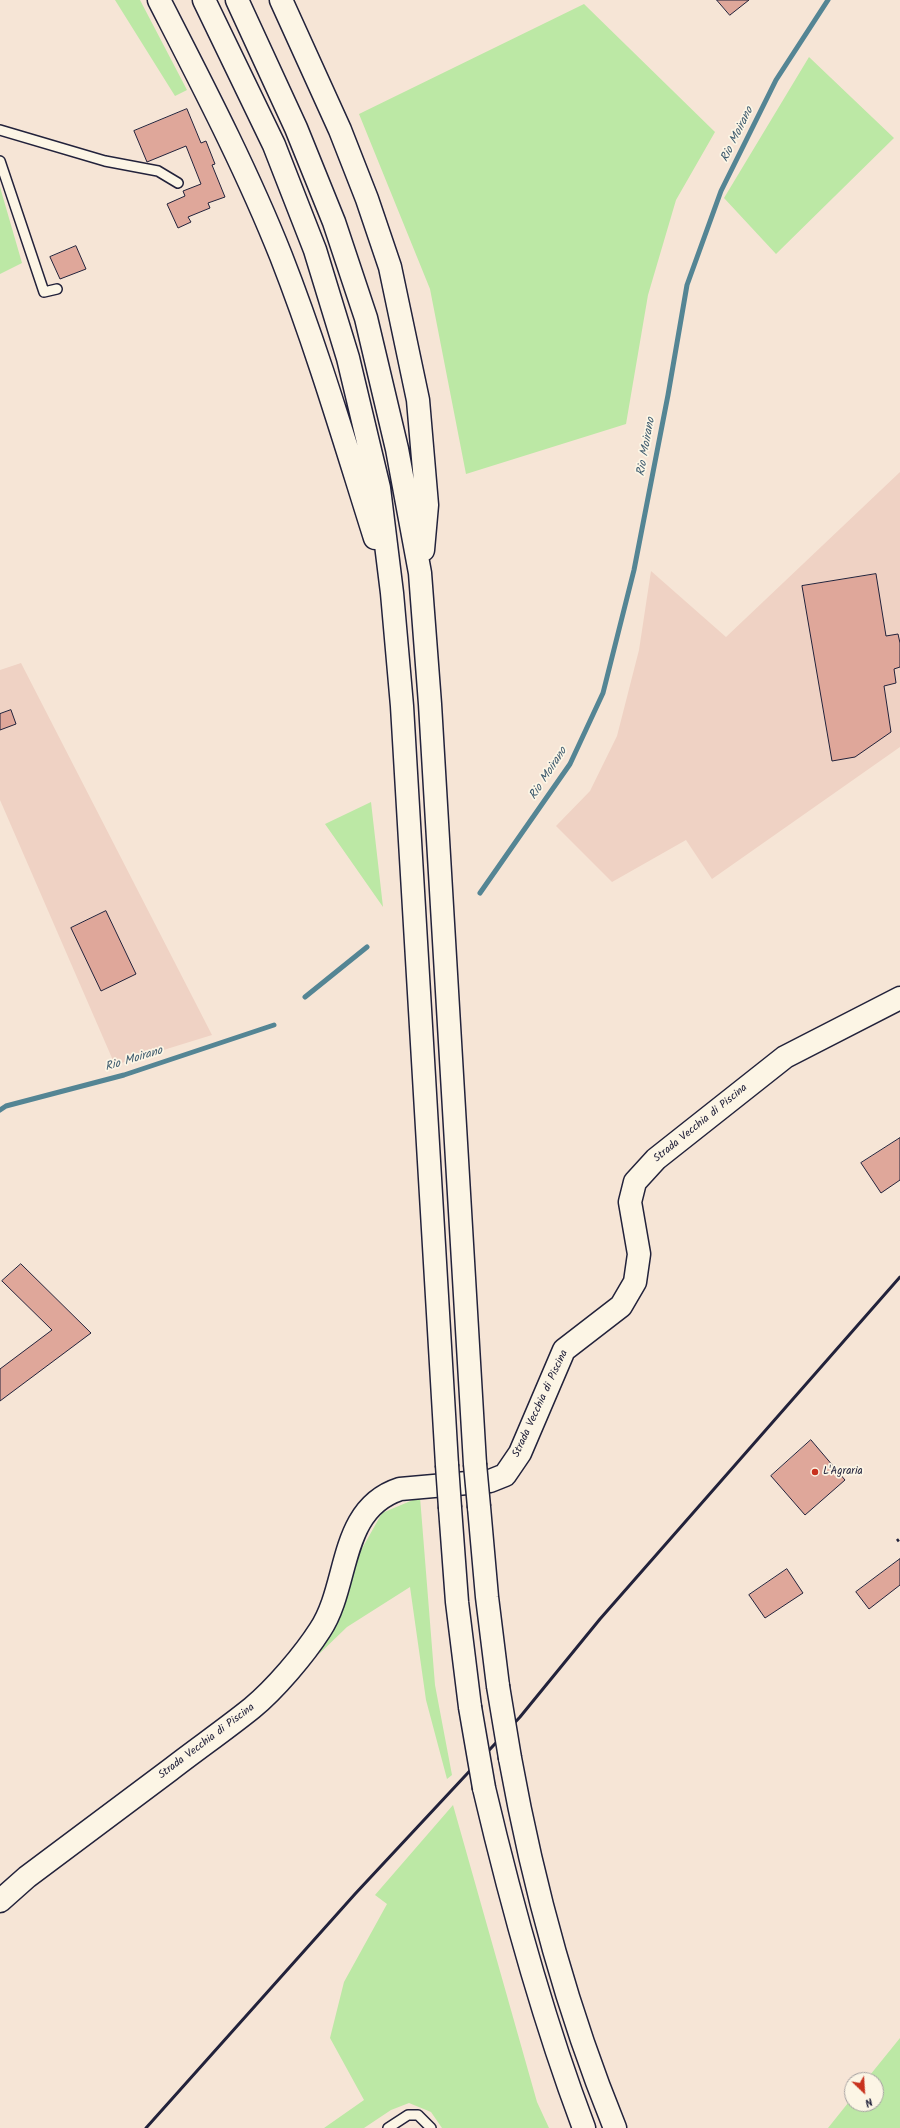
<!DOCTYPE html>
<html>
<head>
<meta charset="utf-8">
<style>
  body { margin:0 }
  #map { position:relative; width:900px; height:2128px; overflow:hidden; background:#f6e5d6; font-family:Kalam,sans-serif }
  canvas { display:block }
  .north { position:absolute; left:844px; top:2072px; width:40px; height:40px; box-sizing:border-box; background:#fcf5e5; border:1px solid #a5a1a1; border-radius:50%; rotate:155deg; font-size:11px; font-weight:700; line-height:16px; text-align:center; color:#22223b }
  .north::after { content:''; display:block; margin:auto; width:14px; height:18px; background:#c8321e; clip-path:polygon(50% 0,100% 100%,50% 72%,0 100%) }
</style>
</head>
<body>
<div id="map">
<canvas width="900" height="2128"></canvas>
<div class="north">N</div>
</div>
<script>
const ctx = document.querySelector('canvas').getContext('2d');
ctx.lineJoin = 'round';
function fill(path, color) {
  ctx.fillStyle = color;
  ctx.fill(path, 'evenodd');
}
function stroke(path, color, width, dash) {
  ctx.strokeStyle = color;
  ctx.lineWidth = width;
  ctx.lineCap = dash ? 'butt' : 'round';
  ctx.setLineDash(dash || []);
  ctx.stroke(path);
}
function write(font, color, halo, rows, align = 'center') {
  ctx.font = font + ' Kalam,sans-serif';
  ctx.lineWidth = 3.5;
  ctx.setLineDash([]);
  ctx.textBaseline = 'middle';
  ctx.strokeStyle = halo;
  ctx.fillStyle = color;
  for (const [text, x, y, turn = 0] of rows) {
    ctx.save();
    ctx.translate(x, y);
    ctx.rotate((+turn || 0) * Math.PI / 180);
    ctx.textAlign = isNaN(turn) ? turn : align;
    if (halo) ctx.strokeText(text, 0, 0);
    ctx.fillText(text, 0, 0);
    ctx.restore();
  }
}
fill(new Path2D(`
  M900,472V747L712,879L686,840L612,882L556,826L590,791L617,736L639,650L651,571L726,637Z
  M21,663L212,1035L115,1065L0,800V670Z`), '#efd2c4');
fill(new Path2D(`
  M115,0H140L187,90L175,96Z
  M584,4L715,132L676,200L648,295L626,424L466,474L430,289L359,114Z
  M809,57L894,138L776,254L724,198Z
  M0,187L22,263L0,274Z
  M371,802L383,907L325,824Z
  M420,1497L435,1685L452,1775L447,1779L426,1700L410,1587L347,1627L319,1654L355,1561L382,1513Z
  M453,1805L537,2102L549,2128H442L431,2112L409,2103L391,2110L364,2128H324L364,2100L330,2038L344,1982L387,1904L375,1895Z
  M900,2038V2128H828L852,2098V2104H876V2080H866Z`), '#bce8a5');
stroke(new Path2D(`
  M480,893L570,764L603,693L634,570L668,395L687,285L721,191L776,80L828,0
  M305,997L367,947
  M0,1110L6,1106L124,1075L274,1025`), '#548594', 5);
const building = new Path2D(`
  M717,0H749L730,15Z
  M187,109L201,143L206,141L215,164L212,165L225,197L208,203L210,208L188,217L191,222L178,228L167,204L185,196L183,191L201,184L186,146L147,162L134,131Z
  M76,246L86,269L60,279L50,257Z
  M876,574L886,636L898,634L900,643V667L894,669L896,683L884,686L891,732L855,757L832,761L802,586Z
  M11,710L16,724L0,730V714Z
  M106,911L136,974L101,991L71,928Z
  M900,1138V1180L881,1193L861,1163Z
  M21,1264L91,1333L0,1401V1369L52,1330L2,1281Z
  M811,1440L845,1480L805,1515L771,1476Z
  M900,1559V1585L869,1609L856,1592Z
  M787,1569L803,1593L765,1618L749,1595Z`);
fill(building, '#dfa79a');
stroke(building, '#22223b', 1);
const service = new Path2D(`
  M0,130L105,161L158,171L178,183
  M0,161L44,292L57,289
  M388,2128L408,2115H418L431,2128`);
const tertiary = new Path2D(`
  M0,1901L27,1877C75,1841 122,1806 170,1770C197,1749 226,1729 252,1708C275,1689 304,1655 320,1630C350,1585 338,1509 400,1489L490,1481L505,1475L520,1453L564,1350L621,1306L635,1282L639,1254L630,1202L635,1182L656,1159L785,1057L900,998`);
const primary = new Path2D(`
  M159,0C202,84 246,168 281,256C317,348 345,443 375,538
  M204,0L274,145L315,250L348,358L379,488L392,593L402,706L447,1465
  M237,0L296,128L334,222L366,318L397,449L420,573L430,704L475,1464
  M281,0L340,130L367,199L390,267L418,400L427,505L423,550
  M479,1507L487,1597L498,1686
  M450,1508L457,1602L470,1707
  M510,1758C533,1885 566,2008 615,2128
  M484,1788C511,1903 542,2017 584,2128`);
stroke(service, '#22223b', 12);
stroke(tertiary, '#22223b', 25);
stroke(primary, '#22223b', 25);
stroke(new Path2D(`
  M897,1539L900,1543`), '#22223b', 2.5, [3, 3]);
stroke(service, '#fcf5e5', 9);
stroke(tertiary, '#fcf5e5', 22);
stroke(primary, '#fcf5e5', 22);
stroke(new Path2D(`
  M146,2128L355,1894L520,1717L600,1619L900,1277`), '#22223b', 3);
const primaryBridge = new Path2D(`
  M475,1464L479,1507
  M447,1465L450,1508
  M498,1686L510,1758
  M470,1707L484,1788`);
stroke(primaryBridge, '#22223b', 25, []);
stroke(primaryBridge, '#fcf5e5', 22);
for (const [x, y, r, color] of [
  [815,1472,4,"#c8321e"]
]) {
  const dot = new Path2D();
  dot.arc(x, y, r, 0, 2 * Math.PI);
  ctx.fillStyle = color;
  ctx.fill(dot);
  stroke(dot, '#fcf5e5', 1.5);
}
write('11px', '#22223b', '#fcf5e5', [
  ["Strada Vecchia di Piscina",701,1124,-39],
  ["Strada Vecchia di Piscina",541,1404,-65],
  ["Strada Vecchia di Piscina",207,1742,-37]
]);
write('11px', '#22223b', '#fcf5e5', [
  ["L'Agraria",823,1472]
], 'left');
write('italic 12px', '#3f5c6f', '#fcf5e5', [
  ["Rio Moirano",738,135,-64],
  ["Rio Moirano",647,447,-80],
  ["Rio Moirano",549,774,-57],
  ["Rio Moirano",134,1060,-17]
]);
</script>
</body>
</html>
